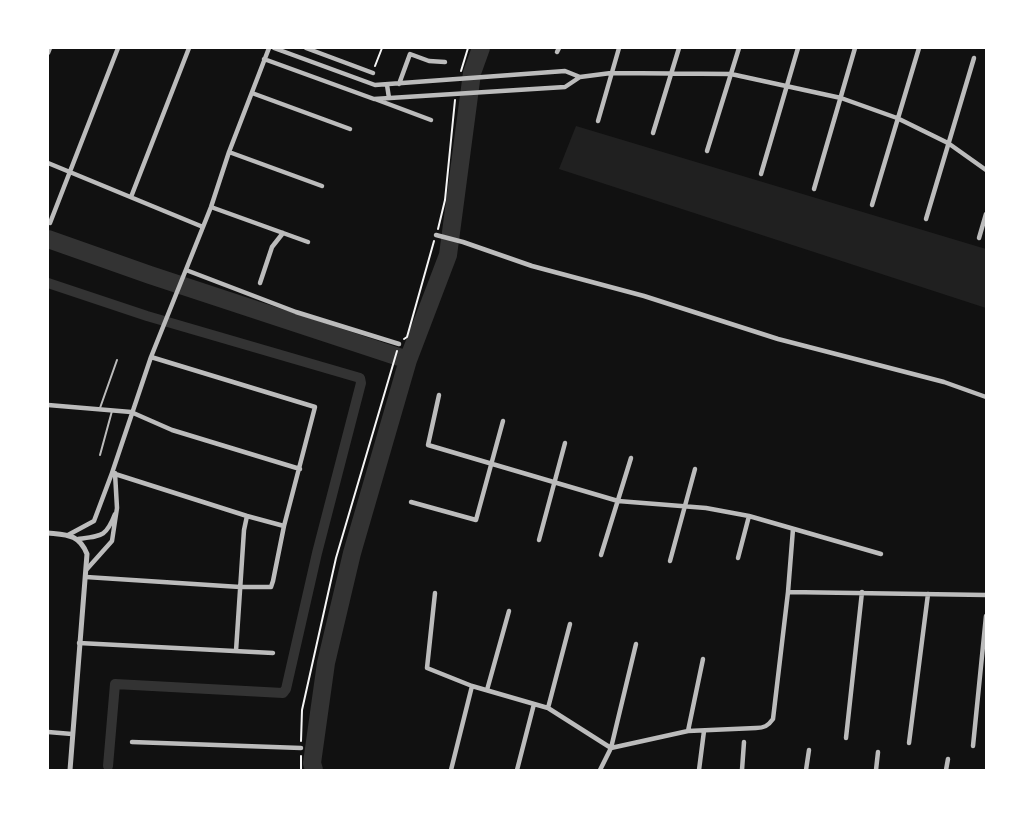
<!DOCTYPE html>
<html>
<head>
<meta charset="utf-8">
<style>
  body { margin:0 }
  #map { position:relative; width:1034px; height:818px; overflow:hidden; background:#111; font-family:Georgia,serif }
  canvas { display:block }
  .frame { position:absolute; inset:0; border:49px solid #fff; pointer-events:none }
</style>
</head>
<body>
<div id="map">
<canvas width="1034" height="818"></canvas>
<div class="frame"></div>
</div>
<script>
const ctx = document.querySelector('canvas').getContext('2d');
ctx.lineJoin = 'round';
function fill(path, color) {
  ctx.fillStyle = color;
  ctx.fill(path, 'evenodd');
}
function stroke(path, color, width, dash) {
  ctx.strokeStyle = color;
  ctx.lineWidth = width;
  ctx.lineCap = dash ? 'butt' : 'round';
  ctx.setLineDash(dash || []);
  ctx.stroke(path);
}
fill(new Path2D(`
  M576,126L986,249V308L559,169Z`), '#202020');
stroke(new Path2D(`
  M48,283L147,316L360,378L361,383L317,553L286,689L283,693L115,684L108,766`), '#333', 10);
stroke(new Path2D(`
  M48,239L150,275L408,360
  M314,770L312,763L326,663L352,553L408,360L448,255L472,73L481,48`), '#333', 18);
stroke(new Path2D(`
  M375,66L382,48
  M461,71L468,48
  M438,229L445,200L455,100
  M404,339L407,337L434,241
  M301,741L302,710L336,558L397,351
  M301,770V756`), '#f5f5f5', 2);
stroke(new Path2D(`
  M100,408L117,360
  M100,455L112,411`), '#bcbcbc', 2);
stroke(new Path2D(`
  M274,48L375,85L565,71L580,77
  M306,48L373,73
  M557,52L559,48
  M48,53L50,48
  M264,59L374,99L565,87L580,77L611,73L731,74L841,98L897,118L948,143L986,170
  M399,84L410,54L429,61L445,62
  M387,85L389,98
  M252,93L350,129
  M375,99L431,120
  M598,121L619,48
  M653,133L679,48
  M707,151L739,48
  M229,152L322,186
  M48,163L203,227
  M761,174L798,48
  M814,189L855,48
  M131,197L189,48
  M872,205L919,48
  M211,207L308,242
  M926,219L974,58
  M50,223L118,48
  M436,235L463,242L532,266L644,296L778,339L944,382L986,397
  M979,238L986,214
  M186,270L296,312L399,344
  M260,283L272,247L283,233
  M439,395L428,445L618,501L706,508L749,516L881,554
  M48,405L131,412L172,430L300,469
  M112,473L247,516L284,526L315,407L151,357
  M411,502L476,520L503,421
  M68,535L94,521L112,473L151,357L211,207L229,152L269,48
  M78,539C102,536 106,537 115,514
  M539,540L565,443
  M601,555L631,458
  M738,558L749,516
  M670,561L695,469
  M87,569L112,541L117,508L115,473
  M86,577L240,587H271L273,581L284,526
  M788,592L793,529
  M435,593L427,668L472,686L548,708L611,748L636,644
  M79,643L273,653
  M236,651L244,530L247,516
  M487,690L509,611
  M548,708L570,624
  M688,731L703,659
  M48,732L72,734
  M846,738L862,592
  M132,742L301,748
  M909,743L928,594
  M973,746L986,616
  M451,770L472,686
  M517,770L534,704
  M600,770L611,748L688,731L756,728C764,728 768,726 773,719L788,592L986,595
  M699,770L704,731
  M742,770L744,742
  M806,770L809,750
  M876,770L878,752
  M946,770L948,759`), '#bcbcbc', 4.5);
stroke(new Path2D(`
  M48,533C67,535 79,534 87,554L70,770`), '#bcbcbc', 5);
</script>
</body>
</html>
